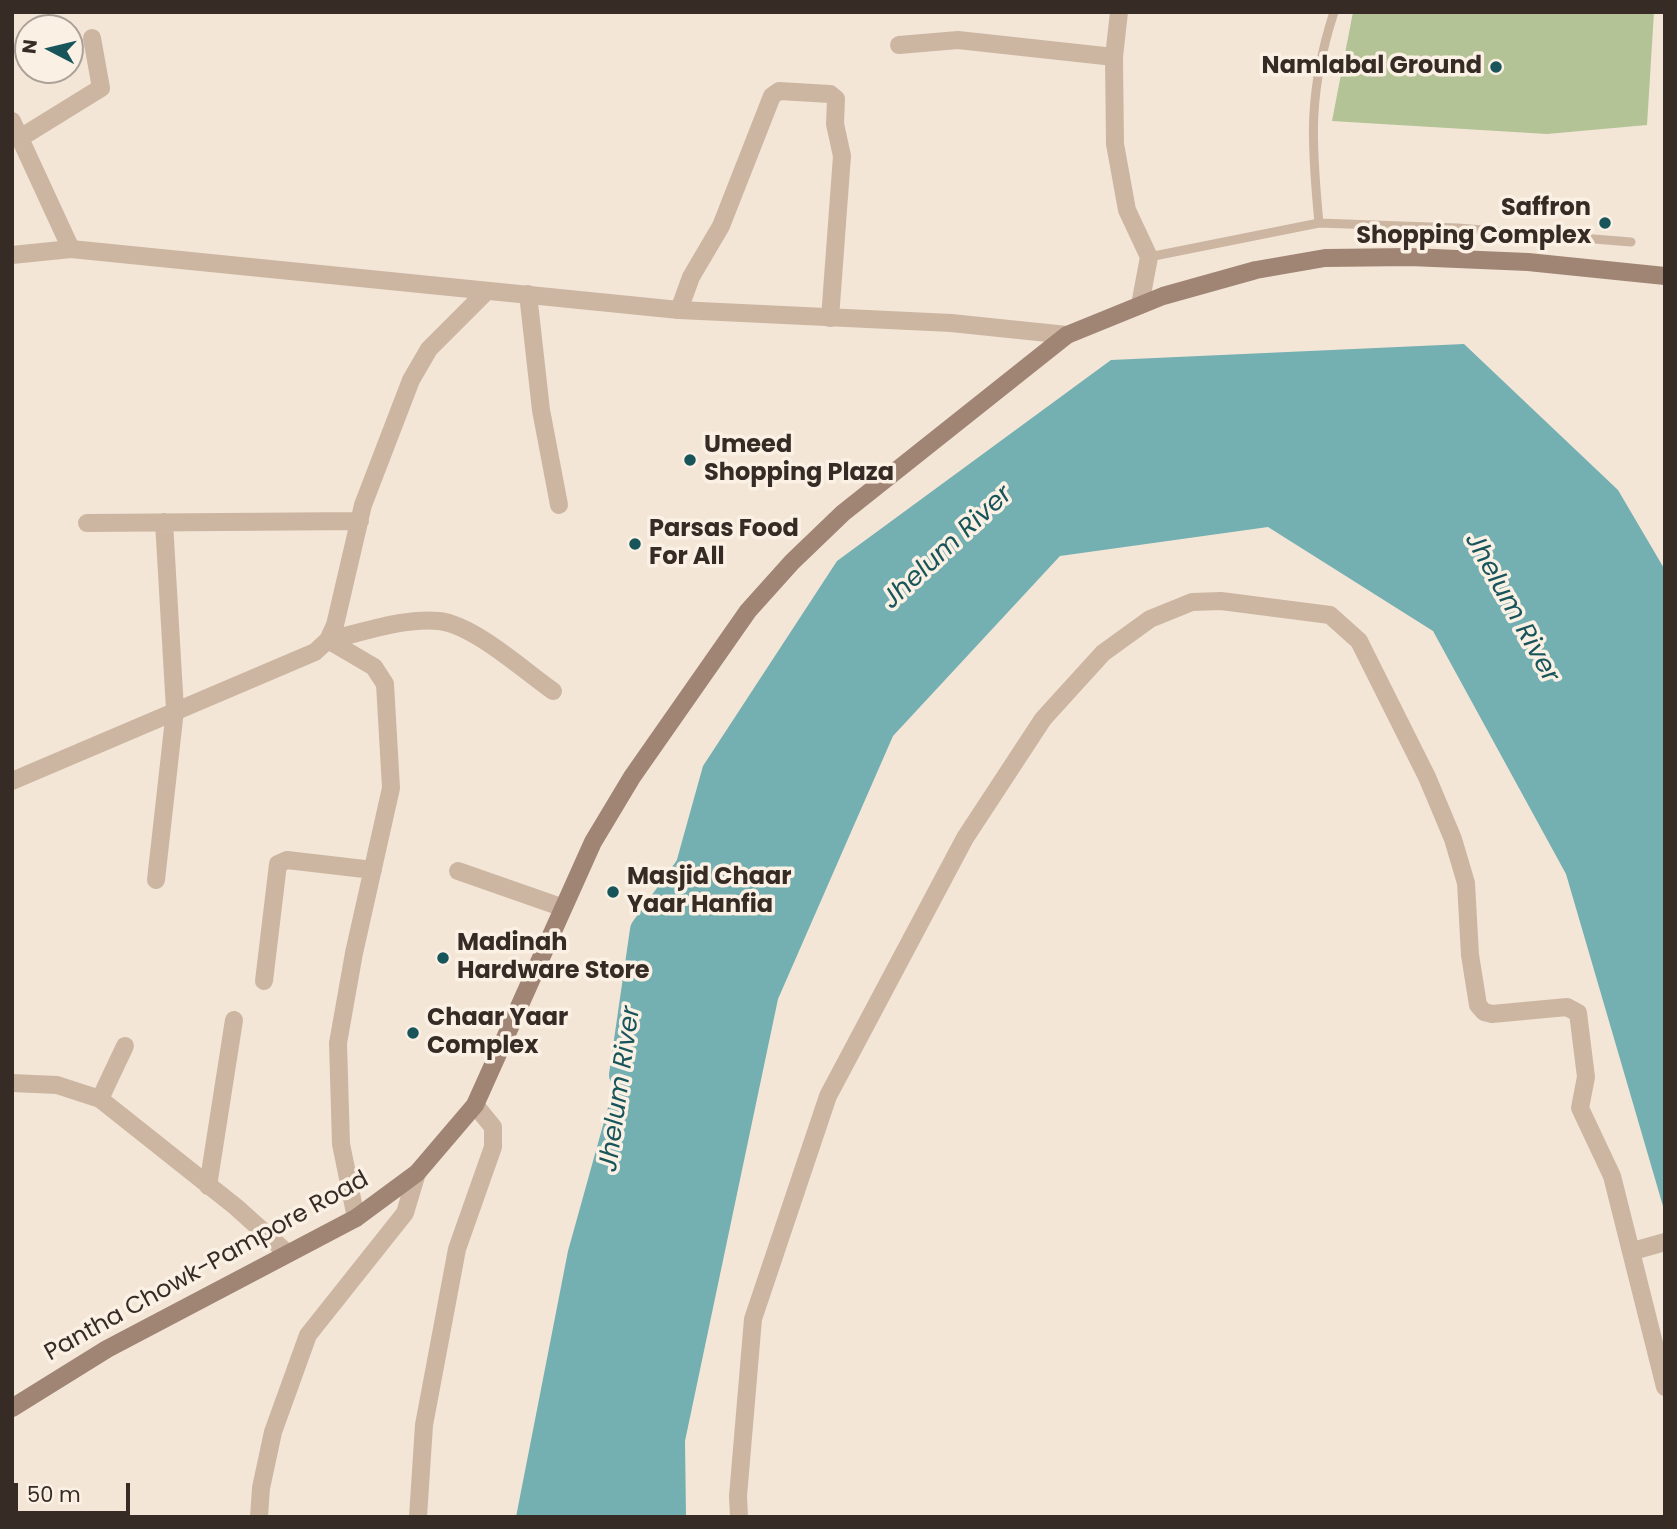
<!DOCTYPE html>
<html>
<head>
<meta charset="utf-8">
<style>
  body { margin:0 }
  #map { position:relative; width:1677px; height:1529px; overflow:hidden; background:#f3e6d7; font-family:Poppins,sans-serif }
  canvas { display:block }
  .frame { position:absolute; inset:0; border:14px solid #362b25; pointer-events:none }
  .north { position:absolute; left:14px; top:14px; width:70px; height:70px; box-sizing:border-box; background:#fbf0e4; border:2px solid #aca198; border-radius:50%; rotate:277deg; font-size:19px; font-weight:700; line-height:28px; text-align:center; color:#362b25 }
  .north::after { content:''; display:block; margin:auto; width:24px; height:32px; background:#18555b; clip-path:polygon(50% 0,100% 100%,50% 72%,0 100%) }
  .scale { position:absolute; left:14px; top:1483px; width:116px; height:32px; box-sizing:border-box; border:4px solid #362b25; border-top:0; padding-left:9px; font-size:21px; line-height:24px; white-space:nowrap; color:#362b25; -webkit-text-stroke:5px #fbf0e4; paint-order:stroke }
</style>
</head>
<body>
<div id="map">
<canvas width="1677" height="1529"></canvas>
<div class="frame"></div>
<div class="north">N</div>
<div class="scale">50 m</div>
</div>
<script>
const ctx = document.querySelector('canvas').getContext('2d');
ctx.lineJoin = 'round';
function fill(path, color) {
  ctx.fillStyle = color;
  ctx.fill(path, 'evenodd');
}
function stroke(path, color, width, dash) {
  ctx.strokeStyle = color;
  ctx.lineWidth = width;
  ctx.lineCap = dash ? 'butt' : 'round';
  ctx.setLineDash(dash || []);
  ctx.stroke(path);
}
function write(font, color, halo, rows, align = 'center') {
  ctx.font = font + ' Poppins,sans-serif';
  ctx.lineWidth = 7;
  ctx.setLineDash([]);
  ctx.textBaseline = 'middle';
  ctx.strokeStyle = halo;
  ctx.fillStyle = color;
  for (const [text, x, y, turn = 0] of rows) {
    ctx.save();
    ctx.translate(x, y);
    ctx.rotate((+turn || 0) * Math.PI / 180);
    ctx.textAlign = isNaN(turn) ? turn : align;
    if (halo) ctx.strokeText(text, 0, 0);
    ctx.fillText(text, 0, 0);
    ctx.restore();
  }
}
fill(new Path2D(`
  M1353,12H1654L1647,125L1547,134L1332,121Z`), '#b3c396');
fill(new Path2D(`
  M1464,344L1618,490L1665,570V1213L1566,874L1433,631L1268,527L1060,556L893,736L778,999L685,1441L686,1517H516L568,1251L703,766L837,561L1111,360Z`), '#74afb2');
stroke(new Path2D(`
  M623,1075L644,930L690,866`), '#74afb2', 28);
stroke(new Path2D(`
  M1319,223C1311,141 1308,92 1334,12
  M1149,257L1319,223L1458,228L1631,242`), '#ccb6a2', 9);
stroke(new Path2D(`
  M1119,12L1114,57L1115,144L1127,210L1149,257L1140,305
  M899,45L958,40L1114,57
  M12,121L71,249
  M20,138L101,88L92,38
  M528,294L541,410L559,505
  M679,310L691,277L721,226L772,96L779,91L830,94L836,99L835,124L842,156L830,318
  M87,523L360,521
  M328,640L374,667L385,684L391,788L354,953L338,1043L341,1144L356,1218
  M328,640C362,633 404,617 439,621C474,625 523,670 553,691
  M12,781L315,652L328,640L335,625L363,505L411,380L429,349L487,291
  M458,871L561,907
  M156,880L175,710L164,522
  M264,981L278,864L287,860L373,870
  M12,1083L57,1085L100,1099L236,1207L287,1253
  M100,1099L125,1046
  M208,1186L234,1020
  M1633,1251L1665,1242
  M259,1517L261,1488L273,1432L308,1335L405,1213L417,1173
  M418,1517L424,1425L457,1249L493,1147V1127L475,1105
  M739,1517L738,1496L753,1319L828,1096L965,838L1043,719L1103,653L1150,619L1192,602L1221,601L1330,615L1359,641L1427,777L1453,839L1466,883L1470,955L1478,1005L1484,1012L1492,1014L1567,1007L1578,1013L1586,1077L1580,1108L1612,1176L1665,1387`), '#ccb6a2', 18);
stroke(new Path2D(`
  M12,255L71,249L679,310L951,323L1067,335`), '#ccb6a2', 18);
stroke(new Path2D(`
  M12,1408L107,1349L356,1218L417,1173L475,1105L593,842L632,777L748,611L792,562L843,513L1067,335L1163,296L1256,270L1325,258L1410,257L1528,262L1665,276`), '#a08474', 18);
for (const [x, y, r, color] of [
  [1496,67,7,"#18555b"],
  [1605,223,7,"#18555b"],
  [690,460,7,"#18555b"],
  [635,544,7,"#18555b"],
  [613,892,7,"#18555b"],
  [443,958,7,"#18555b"],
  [413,1033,7,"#18555b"]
]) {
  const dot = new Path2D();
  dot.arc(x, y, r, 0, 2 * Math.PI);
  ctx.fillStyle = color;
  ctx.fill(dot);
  stroke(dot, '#fbf0e4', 2.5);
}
write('bold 24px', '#362b25', '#fbf0e4', [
  ["Namlabal Ground",1482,67,"right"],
  ["Saffron",1591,209,"right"],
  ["Shopping Complex",1591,237,"right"],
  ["Umeed",704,446],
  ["Shopping Plaza",704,474],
  ["Parsas Food",649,530],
  ["For All",649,558],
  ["Masjid Chaar",627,878],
  ["Yaar Hanfia",627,906],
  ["Madinah",457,944],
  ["Hardware Store",457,972],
  ["Chaar Yaar",427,1019],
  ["Complex",427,1047]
], 'left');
write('24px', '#362b25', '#fbf0e4', [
  ["Pantha Chowk-Pampore Road",207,1267,-29]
]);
write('italic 26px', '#18555b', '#fbf0e4', [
  ["Jhelum River",948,548,-43],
  ["Jhelum River",1511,608,61],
  ["Jhelum River",621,1089,-82]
]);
</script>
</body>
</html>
